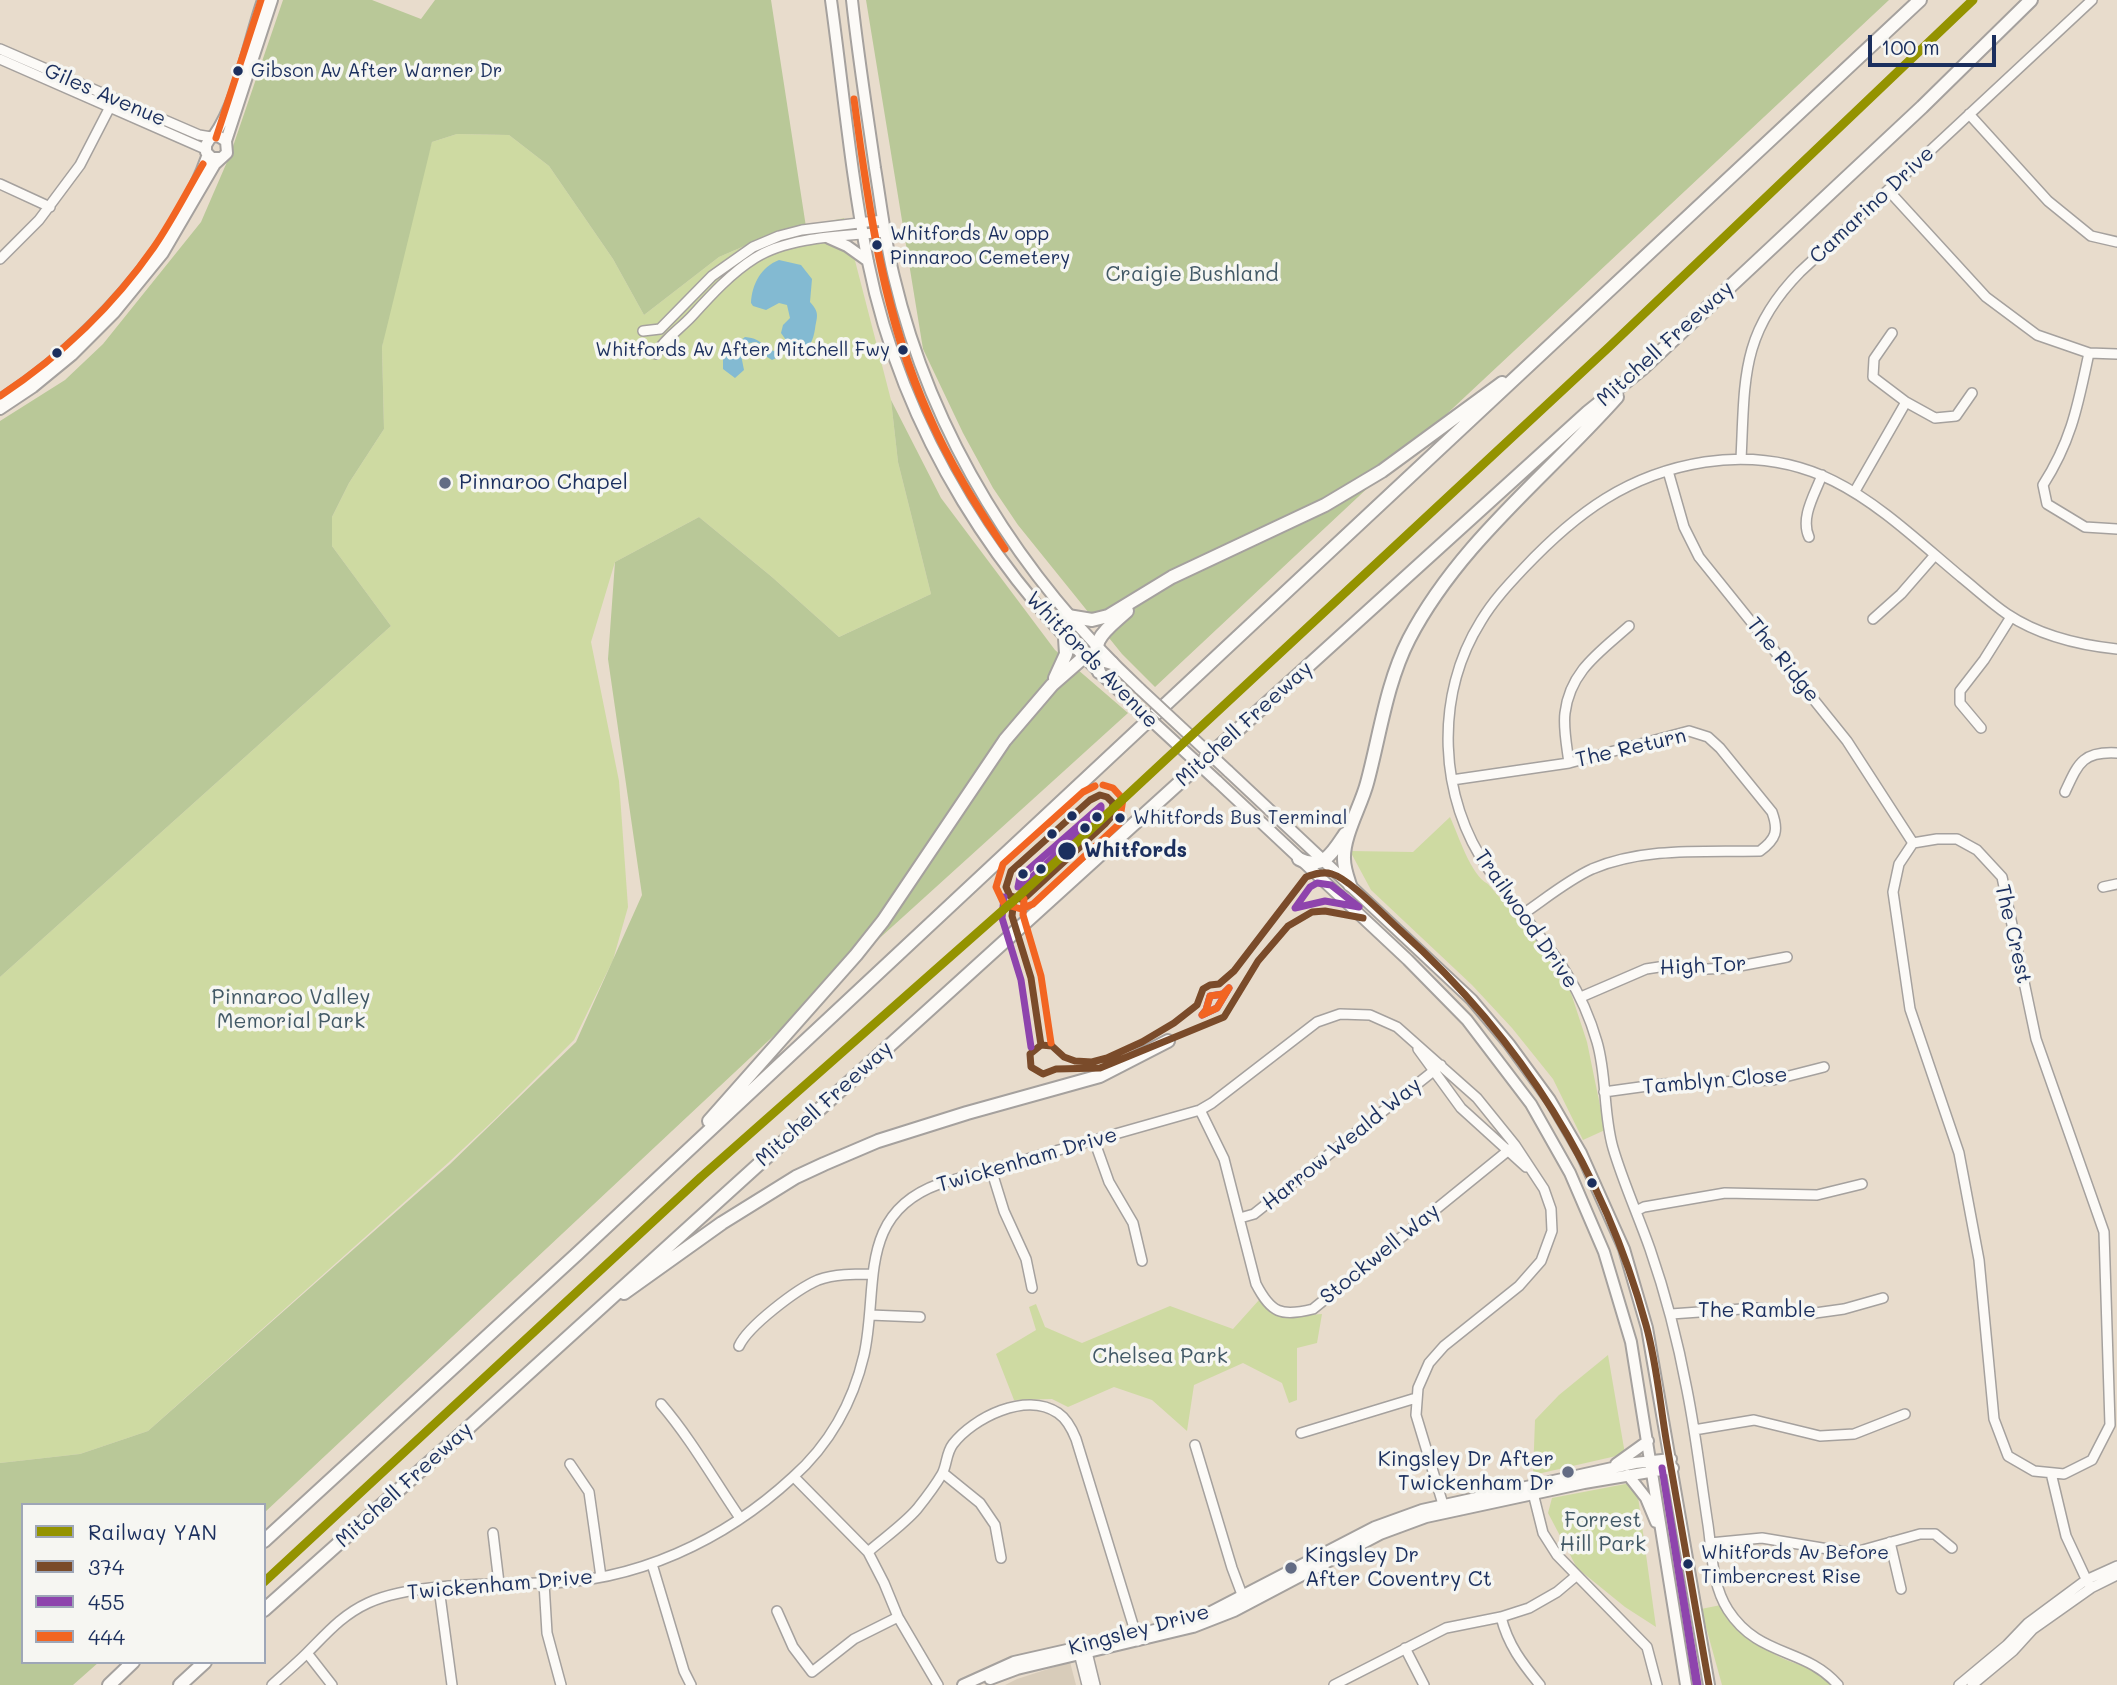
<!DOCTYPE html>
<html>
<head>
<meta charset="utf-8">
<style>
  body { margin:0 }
  #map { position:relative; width:2117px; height:1685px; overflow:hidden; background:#e8dccc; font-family:Mali,sans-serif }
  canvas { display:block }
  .legend { position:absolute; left:21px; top:1503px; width:245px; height:161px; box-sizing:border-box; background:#f6f6f2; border:2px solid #9ea6b7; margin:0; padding:9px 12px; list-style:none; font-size:21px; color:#1b2f5e }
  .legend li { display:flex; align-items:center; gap:14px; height:35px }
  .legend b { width:35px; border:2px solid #9ea6b7 }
  .scale { position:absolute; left:1868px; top:35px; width:128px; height:32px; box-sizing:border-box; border:4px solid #1b2f5e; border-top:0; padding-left:9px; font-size:21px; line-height:24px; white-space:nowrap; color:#1b2f5e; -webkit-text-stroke:5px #f6f6f2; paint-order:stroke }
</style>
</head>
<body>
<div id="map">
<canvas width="2117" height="1685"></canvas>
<ul class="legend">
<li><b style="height:9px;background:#949300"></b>Railway YAN</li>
<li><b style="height:9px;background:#7a4b2a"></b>374</li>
<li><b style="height:9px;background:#8e44ad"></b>455</li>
<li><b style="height:9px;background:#f26522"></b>444</li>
</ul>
<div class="scale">100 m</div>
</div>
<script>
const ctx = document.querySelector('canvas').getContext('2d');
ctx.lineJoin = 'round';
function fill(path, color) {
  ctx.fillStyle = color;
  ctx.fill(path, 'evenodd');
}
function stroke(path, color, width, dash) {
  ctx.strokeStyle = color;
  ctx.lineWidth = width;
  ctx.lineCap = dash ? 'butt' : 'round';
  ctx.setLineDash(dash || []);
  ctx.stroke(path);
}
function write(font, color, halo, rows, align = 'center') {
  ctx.font = font + ' Mali,sans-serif';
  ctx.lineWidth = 7;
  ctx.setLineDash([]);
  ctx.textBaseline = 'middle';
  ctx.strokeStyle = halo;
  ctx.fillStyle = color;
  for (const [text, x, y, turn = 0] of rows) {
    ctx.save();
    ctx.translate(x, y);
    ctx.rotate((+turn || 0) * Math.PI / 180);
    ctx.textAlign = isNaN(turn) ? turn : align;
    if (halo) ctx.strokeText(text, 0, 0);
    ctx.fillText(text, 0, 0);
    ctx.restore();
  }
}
fill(new Path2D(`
  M1070,1662L1076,1685H1005L1017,1679Z`), '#d8ccba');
fill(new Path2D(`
  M457,134L509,135L549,166L613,259L644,315L719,257L772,234L844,218L891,400L898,462L931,594L839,637L772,577L699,517L615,562L591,642L619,781L628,907L613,960L574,1040L495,1119L448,1163L148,1431L80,1454L0,1463V977L391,626L332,546V517L349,483L384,429L382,347L402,242L432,142Z
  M1450,817C1458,834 1471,876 1488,884L1539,943L1569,987L1587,1042L1605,1130L1583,1140L1553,1079L1512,1028L1472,985L1371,890L1350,851L1413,852Z
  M1259,1300L1282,1317L1322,1314L1317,1343L1297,1348V1400L1289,1403L1282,1383L1243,1363L1194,1385L1187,1431L1152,1400L1114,1387L1068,1407L1052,1399L1014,1400L996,1354L1036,1330L1029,1307L1036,1304L1045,1327L1082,1343L1170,1306L1233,1329Z
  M1608,1355L1625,1454L1533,1475L1535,1420L1559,1395Z
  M1636,1482L1656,1627L1625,1607L1577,1568L1548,1513L1552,1498Z
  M1721,1605C1738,1623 1753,1641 1774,1654C1795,1666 1816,1666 1832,1685H1722L1701,1609Z`), '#cedaa2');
fill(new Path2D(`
  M283,0H372L421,19L435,0H771L806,227L772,234L719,257L644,315L613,259L549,166L509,135L457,134L432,142L382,347L384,429L349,483L332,517V546L391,626L0,977V421L65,380L103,344L201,222L230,155Z
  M866,0H1889L1155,687L1122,654L1018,525L993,488L963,433L923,349Z
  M891,400L941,498L1055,650L1128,713L829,984L264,1513V1505H23V1662H99L73,1685H0V1463L80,1454L148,1431L450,1164L576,1042L642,895L608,659L615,562L699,517L772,577L839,637L931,594L898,462Z`), '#b9c898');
fill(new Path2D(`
  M779,260L801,265L812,279L810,302C820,313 817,316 815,329C813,340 811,346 801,353L793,350L781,333L783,325L790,318L787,305L779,303L766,310L753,306L751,303C752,284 761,267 779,260Z
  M745,337C765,339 762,349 774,351L781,347L784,350L779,357L772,360L764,355L757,342L749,343L741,355L744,370L735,378L723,369V355Z`), '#83bad2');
const minor = new Path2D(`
  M0,49L199,135L211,137
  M0,59L205,149
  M1969,114L2048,201L2091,236L2117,242
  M0,184L50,207
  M1888,190L1986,297L2037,335L2089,353L2117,354
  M0,259L39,220L80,165L112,103
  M643,331L660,329L712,276L753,247L779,236L802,230L883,220
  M1892,333L1874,359L1873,377L1906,402L1935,418L1956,416L1972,393
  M2089,353C2078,404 2072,440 2043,485L2047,504L2085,527L2117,529
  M656,354C664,339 680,329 692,316C711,295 731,273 755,258C789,236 846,236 885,232
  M1741,459C1745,380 1740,333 1800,272L2092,0
  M1668,471L1684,527L1699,557L1847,741L1913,843
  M1855,491L1906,402
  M1809,537C1800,517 1815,494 1822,475
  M1873,619L1901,594L1935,555
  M1981,728L1960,703V691L1984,660L2011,617
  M1569,763C1567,747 1563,728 1565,713C1570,671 1600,652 1629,626
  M1452,780L1569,763L1689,731L1708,737L1720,748L1772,812C1779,831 1776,839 1760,851C1704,852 1644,847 1592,869C1568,880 1545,899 1523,914
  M2065,792C2078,764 2082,751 2117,753
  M1937,839H1957L1977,850L2002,877L2036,1039L2104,1232L2110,1425L2092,1460L2064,1474L2034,1471L2008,1456L1994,1419L1979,1260L1959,1153L1910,1009L1893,892L1899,864L1913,843Z
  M2103,887L2117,884
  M1581,997L1646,969L1672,965L1707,969L1729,968L1787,957
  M1418,1049L1461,1108L1526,1167
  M1604,1092L1662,1084L1773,1080L1824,1067
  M1200,1110L1224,1159L1256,1284C1271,1313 1281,1317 1313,1309L1515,1145
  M1094,1140L1109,1182L1133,1223L1142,1261
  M991,1169L1004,1211L1026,1259L1032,1288
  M1636,1211L1644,1207L1725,1193L1817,1195L1862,1184
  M1240,1218L1254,1214L1441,1065
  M1671,1314L1756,1308L1808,1314L1844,1309L1883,1298
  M870,1315L920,1317
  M739,1346C748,1326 797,1289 818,1280C835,1274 853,1274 872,1274
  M661,1404C691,1439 714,1480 740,1518
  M1694,1430L1754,1420L1820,1436L1854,1434L1905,1414
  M1301,1433L1416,1398
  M1195,1445L1232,1568L1244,1600
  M570,1464L589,1492L601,1577
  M943,1473L980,1503L995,1525L1001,1558
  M2051,1473L2066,1536L2088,1583
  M794,1477L868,1552L884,1583L898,1617L938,1685
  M1532,1489L1543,1533L1557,1555L1647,1647L1657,1685
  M493,1533L499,1583
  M1890,1542L1901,1589
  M1710,1543L1762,1538L1852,1553L1920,1534H1935L1952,1548
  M868,1552C884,1538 903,1525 917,1509C925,1499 935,1486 942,1474C947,1465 946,1453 953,1444C973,1418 1026,1391 1058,1413C1067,1419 1072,1429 1076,1439L1138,1641
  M652,1564L684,1671L691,1685
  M544,1583L547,1633L561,1685
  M439,1588L452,1685
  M777,1611L793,1647L812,1672L854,1639L898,1617
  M1501,1617C1508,1645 1522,1663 1540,1685
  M1086,1648L1095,1685
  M1405,1648L1424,1685
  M1078,1649L1087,1685
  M307,1653L332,1685
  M272,1685C284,1674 296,1664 307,1653C327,1633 342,1615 368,1603C410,1583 493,1584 540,1583C635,1583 725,1540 793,1477C829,1445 853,1402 864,1355C879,1288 856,1214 939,1184L1200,1110L1212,1103L1317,1022L1340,1014L1370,1015L1397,1027L1477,1098L1515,1145L1544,1189L1551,1209L1552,1231L1541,1261L1519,1286L1444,1346L1429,1363L1418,1388L1416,1415L1445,1511
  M1334,1685L1446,1628L1501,1617L1529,1608L1557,1592L1576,1576
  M1838,1685C1805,1647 1759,1658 1728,1610C1712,1585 1712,1553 1708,1525C1701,1480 1696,1435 1687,1390C1678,1342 1666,1295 1650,1249C1638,1215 1623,1182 1613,1148C1603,1113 1607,1076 1597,1042C1575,965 1532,932 1489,870C1438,798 1434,696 1481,621C1493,601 1508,585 1524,568C1576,513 1628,474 1705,462C1821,445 1880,509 1961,577C1976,589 1991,603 2007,614C2040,636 2078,645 2117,649
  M1959,1685L2007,1645L2028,1623L2086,1580L2117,1566
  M1972,1685L2013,1651L2033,1629L2091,1588L2117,1575`);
const major = new Path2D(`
  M831,0C843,87 851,176 868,262C903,434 999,583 1128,699
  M852,0C858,56 867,112 875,168C881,204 885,241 894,277C932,437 1021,578 1140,689
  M213,137C239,100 248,43 263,0
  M226,141L272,0
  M829,238L847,246L868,261
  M0,400C83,347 176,248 208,154
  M0,409L33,387L72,355L114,313L163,253L215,164L227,153L226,141L218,136L211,137L206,145V152L212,158H221
  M1228,771L1472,1000L1509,1044L1550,1100L1581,1153L1624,1249L1647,1328L1709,1685
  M1217,781L1408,960L1467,1020L1531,1104L1570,1173L1604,1252L1631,1342L1686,1685
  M1616,1464L1648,1441
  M1628,1475L1646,1498L1656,1522
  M990,1679L1017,1669L1193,1627L1234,1611L1380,1534L1426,1517L1584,1483L1673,1468
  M963,1685L1014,1662L1164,1628L1209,1613L1375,1527L1422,1510L1635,1463L1671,1459`);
const highway = new Path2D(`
  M1068,616L1092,620L1108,616L1172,577L1325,505L1382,471L1502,383
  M1099,672C1089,639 1104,632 1127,611
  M1055,678L1066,654L1065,638
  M1299,859C1323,871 1333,852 1345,834
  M1350,885C1347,876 1344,868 1344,859C1343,836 1361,806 1367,783C1380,735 1386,684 1409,639C1459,543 1546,477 1617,397
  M709,1121L856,955L883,921L1005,740L1052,685L1084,657L1095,658L1112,663
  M624,1293L722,1223L796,1177L824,1164L878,1141L967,1113L1100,1076L1168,1041
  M264,1541L577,1254L1920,0
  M264,1610L468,1428L1588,412L1643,368L1922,107L2031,0
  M109,1685L133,1662
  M180,1685L205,1662`);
stroke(minor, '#a5a19e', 12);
stroke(major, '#a5a19e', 14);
stroke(highway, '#a5a19e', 16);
stroke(minor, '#fcfaf7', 9);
stroke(major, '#fcfaf7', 10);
stroke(highway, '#fcfaf7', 12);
const majorBridge = new Path2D(`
  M1140,689L1228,771
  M1128,699L1217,781`);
stroke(majorBridge, '#a5a19e', 14, []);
stroke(majorBridge, '#fcfaf7', 10);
stroke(new Path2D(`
  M1100,795L1107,797L1113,803L1111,817L1105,824L1027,896L1021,899L1010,896L1006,887L1011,871L1090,800Z
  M1014,898L1012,916L1031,978L1041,1045
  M1363,918L1325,911L1312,912L1288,926L1258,961L1224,1017L1100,1068L1056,1069L1043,1074L1031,1067L1030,1054L1041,1045L1052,1046L1064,1057L1075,1061L1092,1062L1107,1058L1142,1042L1174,1023L1197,1005L1203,989L1210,985L1219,984L1234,971L1306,877C1314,874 1323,871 1332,874C1350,879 1385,917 1401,931C1521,1039 1603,1168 1646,1325C1657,1364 1660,1405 1667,1445C1681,1525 1695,1605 1709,1685`), '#7a4b2a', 7);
stroke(new Path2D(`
  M1101,806V812L1097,817L1021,887H1018L1020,877Z
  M1317,883L1331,885L1359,907L1325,901L1295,908L1310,887Z
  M1004,897L1002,918L1021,980L1031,1047
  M1229,988L1217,1008L1202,1015L1206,1010L1210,996L1223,994Z
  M1696,1683L1662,1468L1698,1685`), '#8e44ad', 7);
stroke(new Path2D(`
  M854,99C868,206 885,316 929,415C949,462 977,506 1005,549C961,486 924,418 901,345C876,265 865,182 854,99Z
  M216,138L261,0
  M0,396C59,357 113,306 154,247C172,221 187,191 203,164
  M1095,786L1083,792L1003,864L996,887L1004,904L1021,909L1033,904L1119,824L1123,799L1113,788L1103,785
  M1024,899L1023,915L1041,976L1051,1043
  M1229,988L1217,1008L1202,1015L1206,1010L1210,996L1223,994Z`), '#f26522', 7);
stroke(new Path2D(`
  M264,1582L701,1177L1019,896L1609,347L1973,0`), '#949300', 9);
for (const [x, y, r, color] of [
  [238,71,6,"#1b2f5e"],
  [877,245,6,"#1b2f5e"],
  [903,350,6,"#1b2f5e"],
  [57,353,6,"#1b2f5e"],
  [445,483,7,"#636c84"],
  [1072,816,6,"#1b2f5e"],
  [1097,817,6,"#1b2f5e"],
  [1120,818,6,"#1b2f5e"],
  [1085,828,6,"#1b2f5e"],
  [1052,834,6,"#1b2f5e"],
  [1067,851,10,"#1b2f5e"],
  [1041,869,6,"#1b2f5e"],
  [1023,874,6,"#1b2f5e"],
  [1592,1183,6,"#1b2f5e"],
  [1568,1472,7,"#636c84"],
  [1688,1564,6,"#1b2f5e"],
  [1291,1568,7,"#636c84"]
]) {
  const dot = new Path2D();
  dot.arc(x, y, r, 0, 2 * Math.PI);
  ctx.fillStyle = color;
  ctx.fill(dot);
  stroke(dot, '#f6f6f2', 2.5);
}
write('19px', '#1b2f5e', '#f6f6f2', [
  ["Gibson Av After Warner Dr",251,71],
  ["Whitfords Av opp",890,234],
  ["Pinnaroo Cemetery",890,258],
  ["Whitfords Av After Mitchell Fwy",890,350,"right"],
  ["Whitfords Bus Terminal",1133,818],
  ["Whitfords Av Before",1701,1553],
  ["Timbercrest Rise",1701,1577]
], 'left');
write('21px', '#1b2f5e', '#f6f6f2', [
  ["Giles Avenue",105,95,23],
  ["Camarino Drive",1872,205,-43],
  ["Mitchell Freeway",1665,344,-42],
  ["Whitfords Avenue",1092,660,46],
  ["The Ridge",1783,660,51],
  ["Mitchell Freeway",1244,724,-42],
  ["The Return",1631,748,-13],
  ["Trailwood Drive",1526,919,55],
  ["The Crest",2013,934,77],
  ["High Tor",1703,966,-3],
  ["Tamblyn Close",1715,1081,-5],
  ["Mitchell Freeway",824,1104,-42],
  ["Harrow Weald Way",1342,1144,-39],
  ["Twickenham Drive",1027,1160,-16],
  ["Stockwell Way",1380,1254,-39],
  ["The Ramble",1757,1311],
  ["Mitchell Freeway",404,1485,-42],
  ["Twickenham Drive",500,1585,-5],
  ["Kingsley Drive",1139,1630,-15]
]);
write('21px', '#425966', '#f6f6f2', [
  ["Craigie Bushland",1192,275],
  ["Pinnaroo Valley",291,998],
  ["Memorial Park",291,1022],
  ["Chelsea Park",1160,1357],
  ["Forrest",1603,1521],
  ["Hill Park",1603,1545]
]);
write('21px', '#1b2f5e', '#f6f6f2', [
  ["Pinnaroo Chapel",459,483],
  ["Kingsley Dr After",1554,1460,"right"],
  ["Twickenham Dr",1554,1484,"right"],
  ["Kingsley Dr",1305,1556],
  ["After Coventry Ct",1305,1580]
], 'left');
write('bold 21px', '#1b2f5e', '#f6f6f2', [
  ["Whitfords",1084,851]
], 'left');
</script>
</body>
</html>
